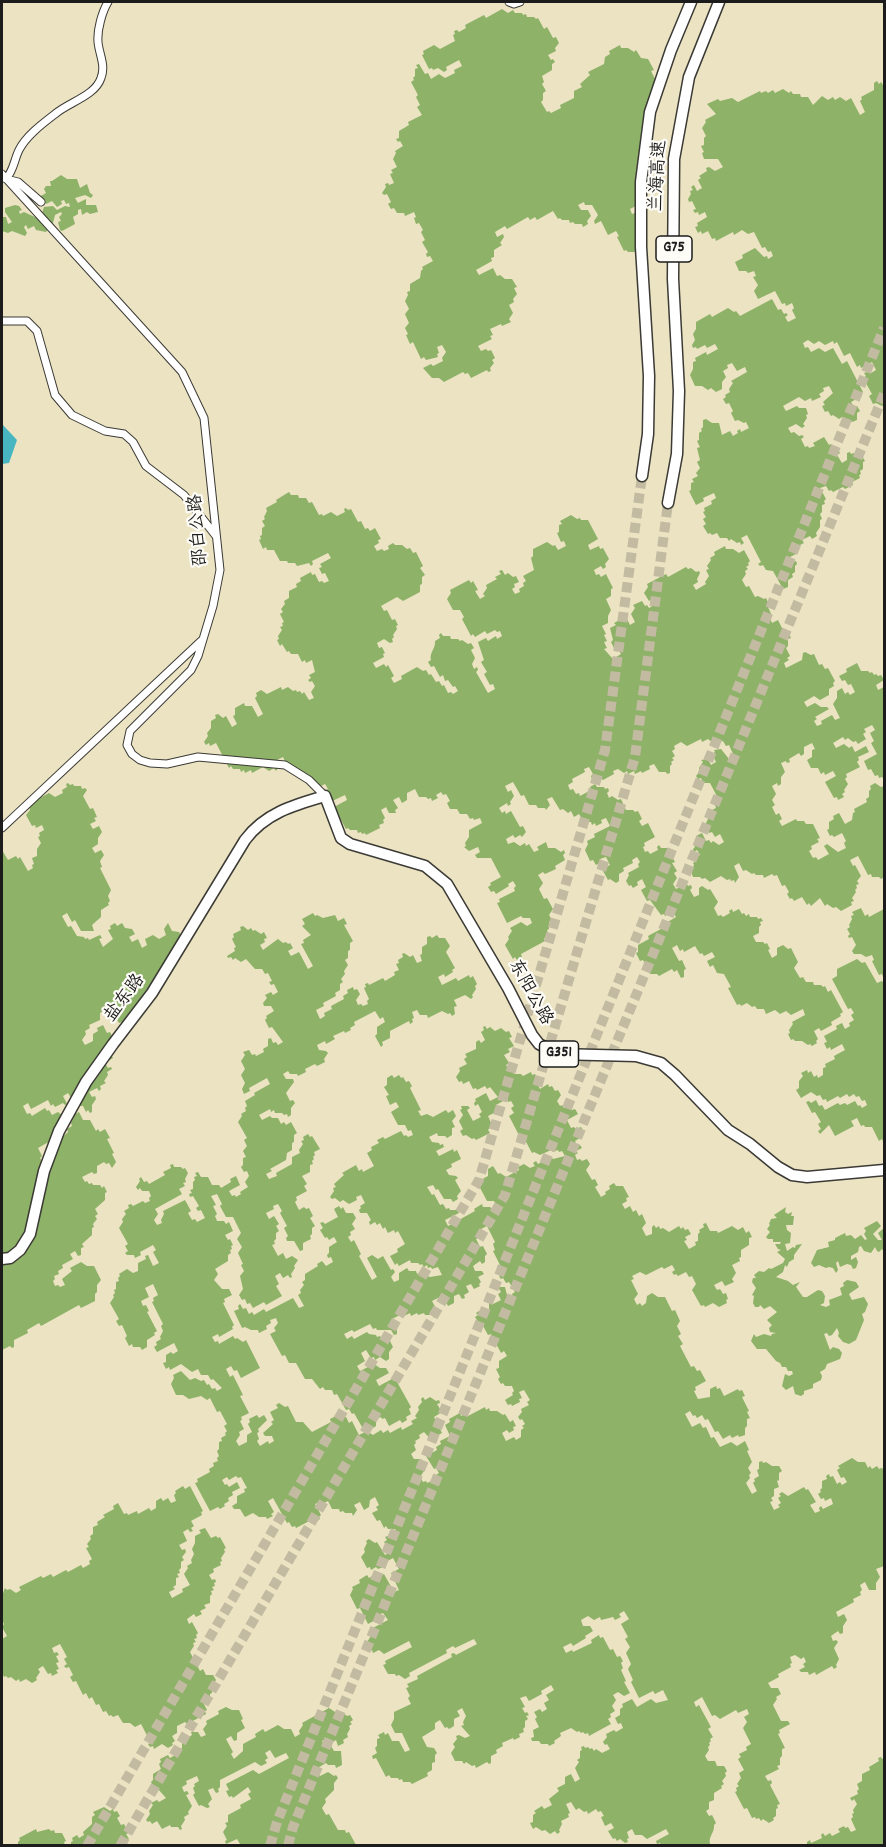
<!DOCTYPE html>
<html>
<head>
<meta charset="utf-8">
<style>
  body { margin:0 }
  #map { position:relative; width:886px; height:1847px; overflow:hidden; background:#ebe3c2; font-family:Dekko,sans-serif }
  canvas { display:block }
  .frame { position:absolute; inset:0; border:3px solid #1c1c1c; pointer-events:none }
</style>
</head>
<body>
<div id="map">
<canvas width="886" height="1847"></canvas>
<div class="frame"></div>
</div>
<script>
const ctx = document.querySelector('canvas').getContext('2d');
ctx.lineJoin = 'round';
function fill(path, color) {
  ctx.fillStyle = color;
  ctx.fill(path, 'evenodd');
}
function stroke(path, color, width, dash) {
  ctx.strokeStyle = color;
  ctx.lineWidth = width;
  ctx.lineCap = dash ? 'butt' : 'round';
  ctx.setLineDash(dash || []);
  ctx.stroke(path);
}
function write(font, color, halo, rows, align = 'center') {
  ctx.font = font + ' Dekko,"LXGW WenKai TC",sans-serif';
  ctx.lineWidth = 4.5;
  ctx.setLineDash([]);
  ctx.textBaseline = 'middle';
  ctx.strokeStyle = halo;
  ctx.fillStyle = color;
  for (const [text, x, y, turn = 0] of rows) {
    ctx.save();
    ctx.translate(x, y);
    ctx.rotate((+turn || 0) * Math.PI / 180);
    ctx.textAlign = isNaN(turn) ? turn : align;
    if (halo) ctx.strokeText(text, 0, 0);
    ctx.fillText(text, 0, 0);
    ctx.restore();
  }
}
fill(new Path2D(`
  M502,9L508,13L513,10L515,13H522L523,15L526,14L527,17H534L536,19L538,18L544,29L547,27L553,38L556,37L559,43L555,48L556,51L548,55L551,60L553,59L555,62L552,64V70L542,76L544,82L542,84L546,91L543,93V100L541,102L547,112L549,111L551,113L561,108L560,105L574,98V91L582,87L580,84L590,75L588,72L604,64L605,57L610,54L609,51L620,45L621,48H628L634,52L636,50L641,58L648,59L654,70L651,71L655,79L658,78L643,142L640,144L645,152L638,205L630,209L632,214L635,213L637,216L642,213L647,221L644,223L647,228L644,230L647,235L644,237L636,255L635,252H628L626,250L624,251L617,237L619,236L616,231L608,235L601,221L595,224L594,221L598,215L592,205H585L584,202L578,205L581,210H588L591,216L587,221L588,224L583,227L582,224H575L573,222L570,223L569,220H562L560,218L558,219L553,211L537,220L535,217L530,220L528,217L507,229L505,226L495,232L497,237L503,234L504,237L500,243L502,245L494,250V257L491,258L492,261L476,270L479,275L493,268L497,276L500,275L505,279H512L517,287L514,288L517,294L513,299L514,302L509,305L513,313L509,319L511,322L502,326L501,324L490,329L493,335L490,336L492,339L478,346L481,351L486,349L488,351L491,350L495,358L492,360L494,363L490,368L491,371L488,372L487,370L471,378L468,373L465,374L463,372L444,382L439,378H432L423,368L431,364L433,366L443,361L442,358L446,352L442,345L437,347L439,353L437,354L438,357L426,360L424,357L421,359L413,342L410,344L406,335L408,334L405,328L409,323L405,314L409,309L405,301L408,295L407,292L410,291V284L420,278L421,271L423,269L422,267L433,261L430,256L427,257L426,254L428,252L422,242L425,240L421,232L423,230L419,223L416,224L414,218L416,217L414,212L405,216L404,213H397L394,208L391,209L388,204L391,202L387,194L384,195L382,193L386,187L385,184L388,183L389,185L394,183L390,174L393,173L391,170L397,167L393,159L396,153L395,151L403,146L400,141L398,142L396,139L399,138V131L409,125L408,122L422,115L417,107L420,105L416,97L418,95L411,82L414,80L413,78L415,76V69L418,68L416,65L419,64L425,74L428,73L431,79L439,74L445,78L455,73L454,70L462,66L459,60L446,67L447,70L444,72L438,68L433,70L432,68L429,69L422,55L424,54L423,51L434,45L440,49L455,41L453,35L455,34L454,31L457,30L459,32L466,28L465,25L484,15L486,18Z
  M877,81L879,84L881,82L883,85L884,84V405L882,406L876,403L873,404L869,396L872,394L863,378L866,376L864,373L870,371L871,373L876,370L872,362L861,368L860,365L857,367L850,353L844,356L837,342L834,344L833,341L825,345L819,341L814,344L808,340L803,343L805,348L808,347L811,352L819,348L825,352L833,348L842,364L847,361L863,392L861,393L862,396L851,402L854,407L857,406L860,411L857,413V420L852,422L846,419L843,420L842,417L839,419L833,415L831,416L828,411L825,412L822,406L825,405L823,402L833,393L829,386L823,388L824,391L819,394L821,397L812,401L811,398L805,401L799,397L783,406L786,411L797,406L799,408H806L808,414L806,415L807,418L803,424L805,426L802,428L796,424L788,428L791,433L794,432L799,436L802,435L804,437L801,439L805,447L808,446L809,448L815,446L813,443L824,437L829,445L831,444L834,449L837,448L840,453L837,455L842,463L847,460V453L850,452L851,454L854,453L860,457L862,456L865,461L863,462V469L860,471L861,474L859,475L860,478L852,482L853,485L845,489L843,487L833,492L831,490L829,491L826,486L820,488L826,499L824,501L825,504L822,505V512L820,514L822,519L820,520V527L816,533L817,536L812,539L810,536L802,540L804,543L798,546V553L790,557L793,562L796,561L797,564L795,566V572L792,574L793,577L788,580V587L783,589L773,571L766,570L763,565L760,566L758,564L761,562L747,535L741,538L744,543L741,545L740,542L737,543L731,539L729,541L727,538H720L717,533L712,535L710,533L708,534L703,526L706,524L703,519L706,517L703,512L705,511L704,508L712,504L711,501L716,498L714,493L703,498L704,501L696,505L689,491L691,490V483L694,482L692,479L698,476L696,473L700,468L697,462L700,460L697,448L700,447L697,441L699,440V433L702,431L701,429L703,427V420L706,419L712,423H719L722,435L730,431L733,436L738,433L737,431L740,429L741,432L749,428L746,422L744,423L738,420L735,421L731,413L733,411L729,403L726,404L723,399L726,397L725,395L730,392L729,389L733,383L731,381L747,372L745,367L737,371L732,363L727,365L728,368L723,371L726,377L722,382V389L716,392L711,388L708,390L702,386H695L690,375L693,369V362L696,361L695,358L706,352L707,355L718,349L715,344L707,348L705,345L697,349L696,347L693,348L692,345L695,340L693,334L696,329V322L710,314L712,317L728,308L734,312L736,311L740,316L772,299L778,310L781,309L784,314L786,313L788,315L785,317L788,322L796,318L792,310L794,308L792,303L786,306L785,303L782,304L775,291L758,299L754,291L758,285L753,277L756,276L754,271L748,273L746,271H739L735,262L743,258L742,255L755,248L764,257L767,256L768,259L773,256L771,251L768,252L765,247L762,248L754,232L748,234L742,230L734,235L733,232L716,241L715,238L712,239L708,231L702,234L701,231L698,233L695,227L698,226L697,223L707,217L705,212L699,215L698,212L695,213L693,210L696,209L692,201L689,202L688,199L691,194L690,191L693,190L691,187L694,185L697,191L702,188L698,180L701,178L699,176L707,171L706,168L709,167L715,171L723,167L718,159H704L702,153L704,152L701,146L704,145V138L706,136L702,128L706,122L705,120L716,114L707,104L718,99L720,101L732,98L738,102L760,91L761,93L766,91L768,93L773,90L775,93L783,89L789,93L791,91L793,94H800L801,97H808L813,105L822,96L828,100L833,97L835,100L840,97L846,101L851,98L860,115L865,112L860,101L862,99L861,97L874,90V83Z
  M61,175L67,179H77L80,188L87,184L90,193L93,195L91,198L85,195L75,198L78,203L86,199V205H96L98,212L90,214L87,212L82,215L81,209L78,210V214L73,217L75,224L62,231L60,230L58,222L61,221L59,217L62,214L61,212L55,215L53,223L46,232L36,230L34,226L28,229L26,225L24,227L27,233L25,236L12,231L8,233L2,231V217H6L8,224L12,222L5,212V208L15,205L19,206L22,210L19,211L20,214L24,212L37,218L42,213L44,207L53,206L57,210L65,206L70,207L69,203L66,204L64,200L61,201L62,204L57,207L52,201L46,204L39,197L46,193L44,189L46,186H51L50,181H52Z
  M289,492L291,495H298L299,498H306L309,503L312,502L319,515L322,514L323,516L331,512L337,516L345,512L344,509L346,508L348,510L351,509L358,522L361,521L365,529L368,528L370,531L375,528L381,539L378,540L379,543L374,546L377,551L382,549L384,551L389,549L388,546L393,543L395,545H402L407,549L410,548L413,553L416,552L423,566L420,568L425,575L422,577V584L420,585V592L403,601L397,597L381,606L384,611L387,610L392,620L395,619L398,625L396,626L397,629L393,635L394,637L392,639L393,642L390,643L384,639L377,643L379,648L382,647L385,653L383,654L384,657L373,663L376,668L384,664L386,667L388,665L394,676L391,678L394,683L402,679L401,676L417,667L423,671L426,670L429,675L431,674L436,682L439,681L442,686L444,685L448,693L451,692L453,694L458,691L455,686L453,687L448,680L445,681L443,675L440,677L434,666L431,667L428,662L431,660C429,653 436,648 435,641L440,638L439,635L441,633L443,636H450L451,639H458L460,641L462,640L468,644L471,643L474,648L471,650L475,658L472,664L474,669L477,667L478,670L476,672L488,693L495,689L493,684L490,685L484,674L487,672L481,662L484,660L478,642L486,638L488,641L496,636L497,639L502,636L500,631L497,632L495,630L487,634L485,631L475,637L473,634L471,636L462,619L464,617L460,610H453L447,599L451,593L450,590L469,580L471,583L473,581L478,590L475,591L480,599L485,596L483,594L487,588L486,585L497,579L495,577L501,574L499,571L502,570L505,575L508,573L513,577L516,576L519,582L514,584L515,587L512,589L515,594L520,592L519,589L524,586L523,583L526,581L523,576L534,570L531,558L533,556V549L547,542L553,546L555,545L558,550L566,546L564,541L561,542L557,533L559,532V525L562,524L560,521L571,515L577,519L580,518L581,520H588L598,539L588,545L590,550L599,546L600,549L603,548L609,559L605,564L606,567L603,569L601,566L594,570L596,575L599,574L601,577L606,574L613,588L611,589V596L606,599L611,610L608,616V623L602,626L606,634L604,635L607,641L604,642L607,648L604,649L613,659L621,654L618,649L615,650L611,642L613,640L610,628L616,625L614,623L623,618L624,621L627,619L630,625L635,622L631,614L635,608L633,605L642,601L645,606L647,605L649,608L654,605L651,600L649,601L644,593L648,587L647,584L666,574L668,577L686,567L688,569L691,568L696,572L699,571L700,573L697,579L698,582L693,585L696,590L706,584L705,582L709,576L706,570L709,569L707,566L711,560L710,558L715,555L714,552L725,546L726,549H733L739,553L744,550L750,561L748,563L749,565L746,567L748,569L745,571L746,574L742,580L746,587L749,586L755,597L758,596L764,599L766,598L769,604L767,605L772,616L770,618L772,623L778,620L785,634L788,632L791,638L788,639V646L786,648L790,656L787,658L789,660L784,663L786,668L802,660L803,653L805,652L811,655L814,654L819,665L822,664L825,669L828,668L835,681L833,683L834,686L829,689V695L820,700L814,696L804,702L807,707L815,703L821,707H827L829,709L815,717L817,719L814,721L817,726L822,724L821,721L832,715L835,720L840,718L833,704L837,698V691L842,688L845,694L848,692L850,695L855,692L851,684L848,685L845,680L842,681L839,676L847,672L846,669L857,663L861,671H868L870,673L872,672L874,675L876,674L878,676L881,675L884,680L876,685L878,690L884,687V779L882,777L879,778L878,775L875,776L871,769L868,770L864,761L877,754L871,743L874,741L870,733L875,730L872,725L864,729L866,732L863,734L866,739L858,744L856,741L853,742L848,738L845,740L843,737L833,743L836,748L844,744L849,748L852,746L855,752L866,746L869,752L858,757L859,760L857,762L860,767L846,774L847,777L845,779L848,784L844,790L845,792L842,794L844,797L838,800L837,797L834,798L825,782L836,776L833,771L825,775L824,772L821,774L818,768H811L807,760L812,757V750L815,749L812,743L804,747V754L801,756L799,753L789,759L790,762L787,763L786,761L781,763L785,772L781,777V784L778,786L777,783L772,786L776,794L772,800L775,805L772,807L776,815L779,813L782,819L779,821L782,826L796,819L797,821H804L806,824H813L820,838L817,839L819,842L811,846L812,849L809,851L813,858L816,857L818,860L829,854L824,846L827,844L838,852L846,848L844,843L846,841L842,833L834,837L832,835L830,836L827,830L829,829V822L834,819L833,816L839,813L845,824L852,820L853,813L855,812L854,809L867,802L866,799L869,797V791L871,789L870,786L875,783L881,787L884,786L883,878L881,879L879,877H872L871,874L868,875L858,856L850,860L853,866L855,865L861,876L857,881L859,884L856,885L857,888L855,890L856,892L852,898L854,901L851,902L852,905L841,911L836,907L833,908L827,904L825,906L820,898L811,906L809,903L807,905L802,897L794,901L792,898L790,899L787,894L789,892L785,885L782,886L777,875L774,876L772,874L764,878L763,875H756L754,873L752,874L746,870L743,871L739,863L734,866L739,877L735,883L734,880L731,881L730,879L727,880L721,876L710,882L705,878L702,879L700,877H693L691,871L694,865L693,863L696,861L694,858L700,855L697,850L694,852L693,849L695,847L694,845L698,839L696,836L702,833L706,841L709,840L711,843L713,841L719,845L724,842L720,834L715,837L712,832L709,833L705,825L708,819V812L716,808L715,805L720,802L710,783H703L701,778L698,779L696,776L700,771L699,768L703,762L701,760L708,759L711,765L716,762L712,754L715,752L714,750L721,749L729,759L734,756L729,745L726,746L723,741L720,742L719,740L713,743L708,739L702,742L701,739L687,746L681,742L674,746L675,749L672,751L675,756L672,758L674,760L671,762L672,764L670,766V773L667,774L666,772H659L654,764L649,766L650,769L642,773L641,771L635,774L634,771L628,774L627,771L624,773L618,769L613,771L614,774L603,780L598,776L592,779L591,776L593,774L589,767L584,769L585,772L572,779L573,782L568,785L570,790L573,789L576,794L579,793L580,796L591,790L590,787L595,784L597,787H604L605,789L608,788L609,791L607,793L609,798L612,796L618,800L621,799L626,810H633L635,812L638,811L642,819L639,821L642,826L648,823L655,837L644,843L645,846L643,847L645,852L648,851L650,854L658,850L657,847L659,845L661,848H668L669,851L672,849L675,855L672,856L675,862L672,863L677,871L674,873L677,878L673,884L676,889L687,884L688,886L691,885L692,888L690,890L694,897L699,895V888L702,886L708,890L710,889L718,902L714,908L718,916L721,915L723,917L730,913L729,911L732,909L733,912L739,909L742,914L744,913L746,916L749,914L750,917H757L758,919L761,918L763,921L760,922L761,925L759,927V933L753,936L756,942H763L765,944L767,943L770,949L768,950L772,958L777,955V948L783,945L788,949L791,948L798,962L794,968L800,978L803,977L806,982H813L814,985H821L823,987L825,986L828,992L831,990L843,1012L840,1014L841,1016L831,1022L832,1025L821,1031L819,1028L814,1031L818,1039L816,1041L817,1043L812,1046L810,1044L808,1045L802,1041H795L793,1039L791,1040L788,1034L790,1033L789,1030L793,1024L792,1022L805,1015L803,1009L791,1015L786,1011L780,1014L775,1010L766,1014L764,1009H757L755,1006L752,1007L747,1003L741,1006L740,1004L737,1005L728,988L731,987L724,974L717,973L713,965L710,967L707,961L715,957L712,952L704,956L702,953L700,954L695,946L684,952L683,949L680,951L677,945L672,948L679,961L682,960L686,969L684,970V977L681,978L677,970L674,972L672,969L659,976L657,974H650L643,960L640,961L636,953L638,952V945L649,939L648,936L661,929V922L664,920L666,923L676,917L673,912L665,916L664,914L661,915L650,900L647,901L641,890L646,887L642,879L637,882L638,885L633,888L631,885L629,886L626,881L629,875L628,873L639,867L638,864L640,862L637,857L632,860L633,863L623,868L624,871L619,874V881L616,883L610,879L608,880L602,869L610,865L606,857L600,859L602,862L596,865L593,860L590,861L585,850L588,844L587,841L595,837L594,834L610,826L606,818L601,820L602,823L596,826L595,823L592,825L591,822H584L579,814L574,817L571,811L568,813L563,809L560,810L552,797L547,799L550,805L546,810L545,808H538L536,805H529L524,795L521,796L513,782L505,786L508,792L511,790L514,796L510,802L511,804L508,806L507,803L499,808L502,813L505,811L506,814L511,811L520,827L523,826L526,832L522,837L520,835L515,838L513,835L506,839L508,844L514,842L520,846L525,843L526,846L529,844L534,852L539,850L537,847L546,842L548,848H555L561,852L564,850L565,853L563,855L565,860L555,866L556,869L545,874L543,872L538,875L543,883L539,889L544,899L547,898L553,909L549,915L552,920L549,922V929L547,930L548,933L544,939L545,941L521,954L522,957L517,960L515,957L513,959L505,945L509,939L508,937L512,931L510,928L521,922L527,926L532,923L530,918H523L521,916L507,923L497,903L500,902L499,899L515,891L514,888L516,886L513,881L508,884L509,886L496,894L494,891L491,892L488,887L491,885L490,883L501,877L491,858H477L475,855L480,852L478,847L469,851L464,847L466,846L465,843L469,837V830L482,823L480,818L474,820L473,818L470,819L467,814H460L457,809H450L447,803L450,801L446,794L443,795L441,792L436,795L438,798L432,801L431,798L428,799L426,797H419L415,789L407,793V800L402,803L399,797L393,800L398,808L395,810L396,813H389L386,807L381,810L385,818L383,820L384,823L379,825L380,828L366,835L365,833L362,834L361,832L358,833L357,830H350L348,828L346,829L334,807L347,800L345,795L328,803L322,792L328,789L325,784L317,788L288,768L283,757L277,760L280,765L276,771L274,768L269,771L263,767L252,773L251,770L245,773L244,770L241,772L240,769H233L231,766L229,768L216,743L210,746L209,743L206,745L204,742L208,736L207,733L211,728V721L216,718L215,715L218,714L223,718L226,716L232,727L237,724L233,716L235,715V708L244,703L245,706H252L258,717L263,714L255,698L257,696L256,693L261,690L267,694L281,687L282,690L288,687L293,691L296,690L297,692L300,691L302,694L304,692L309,700L314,698L311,692L315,686L312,681L310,682L308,680L311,678L309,675L315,672L312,660L306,663L305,660L302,662L298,654H291L289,651L287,652L282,644L280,646L277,640L279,639L278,636L282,630L280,627L283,626L282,623L284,622L280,614L283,612L281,609L285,604L284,601L289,598V591L297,587L296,584L301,581L300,578L311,572L312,575L315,574L319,582L322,581L324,583L329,581L325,573L322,574L319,568L322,567L320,564L331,558L328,553L312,561L313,564L311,566L309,563L297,566L295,563H288L287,561H280L274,550H267L266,547L263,549L259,540L261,539L260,536L262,535V528L265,526L262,521L265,519L264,517L267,511L266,508L277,502L276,500Z
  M68,783L70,785L73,784L74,786H81L82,789L85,788L87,790L83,796L90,809L93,808L97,817L94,818L96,821L90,824L93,829L99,826L102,832L98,838V844L92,848L95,853L101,850L104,855L100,861L102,867L100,868L111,890L108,896L110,901L108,903L109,905L101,910V917L92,925L94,931H81L75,920L72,922L67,913L62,916L68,927L71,926L77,936L84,937L85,939L88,938L89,940L100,935L102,938L99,939L103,947L113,939L108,930L111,929L110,926L115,923L117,926L122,923L125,928L132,929L135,934L129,937L132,942L138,939L142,948L147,945L145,939L153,935L159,939L166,935L164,929L168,923L172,931L179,932L185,943L166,974L153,981V1002L145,1006L147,1009L125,1020L123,1025L122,1022L119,1023L116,1018H109L108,1015L110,1014L107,1008L100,1013V1020L89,1025L90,1028L85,1031L86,1034L82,1040L85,1045L93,1041V1034L98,1031L97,1028L103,1025L107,1033L110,1032L114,1040L110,1053L113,1058L105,1063L108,1068L111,1067L112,1069L107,1072L108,1075L104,1081L106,1083L100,1086L101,1089L99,1091L97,1088L89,1092L92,1097L95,1096L96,1099L92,1105V1112L90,1113L88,1110L86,1112L83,1106H76L68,1093L63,1096L67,1104L65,1105L63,1103L55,1107L53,1104L51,1106L48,1100L31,1109L28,1103L23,1106L27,1114L30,1113L32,1116L45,1108L47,1111L49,1110L52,1115L58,1112L63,1116L54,1139L38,1148L42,1156L40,1158L44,1165L59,1140L68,1132L67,1129L72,1126L71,1123L74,1117L73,1115L79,1112L83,1120H90L96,1131L98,1129L100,1132L105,1129L110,1138L107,1139L114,1153L112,1154L116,1162L112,1168L109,1163L106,1164L104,1162L97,1166V1173L94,1174L92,1172L82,1177L85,1182L87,1181L89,1184L92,1183L93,1185H100L102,1188L104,1186L107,1192L105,1193V1200L95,1209L98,1214L95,1216L97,1219L93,1224L94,1227L92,1228V1235L82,1244L84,1247L81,1248V1255L78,1256L75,1251L70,1254L73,1259L62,1265L63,1268L58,1271L59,1274L54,1276L55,1279L53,1281L55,1286L58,1285L60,1287L65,1285L62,1279L72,1271L70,1268L81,1262L87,1266H94L101,1280L97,1285V1292L95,1294V1301L81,1308L79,1305L41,1326L39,1323L27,1330L28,1333L14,1340V1347L12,1348L10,1346L2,1350V850L8,860L16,856L18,859L20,857L28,871L33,868L32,865L34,864L32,858L37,856V849L41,843L38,837L40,836L39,833L44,830L42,825L36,828L35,825L32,826L26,815L30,810L29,807L31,806L30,803L49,793L55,797L63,793L62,790L67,787L66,784Z
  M861,908L865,916L868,914L869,917L884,909L883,977L882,974L879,975L872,961L874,960L872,955L866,957L861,954H854L852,951L856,945L852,937L849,938L848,936L850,934L847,929L850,927L849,925L852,919L851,916L854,915L852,912Z
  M313,913L315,916L317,915L323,918L335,915L338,921L344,918L347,924L344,925L353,941L350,943V950L348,951V958L345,960L348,965L344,971L345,974L341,979L343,982L340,984V990L335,993L336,996L323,1003L324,1006L316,1010L320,1019L325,1016L324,1013L332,1009L331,1006L344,999L343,996L348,993L347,990L353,987L354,990L357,989L360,994L356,1000L358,1005L361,1004L363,1006L368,1004L367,1001L369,999L364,988L366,987L365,984L368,983L369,985L383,978L385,981L395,975L394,972L399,970L396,964L399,963L398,960L403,957L402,954L404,953L410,957L413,955L417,963L422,961L420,955L422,954V947L427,944V937L430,936L432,938L437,935L439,938H445L450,946L446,952L455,968L452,970L453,972L445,977L444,974L438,977L442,985L456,978L458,981L469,975L470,978L473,976L477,984L475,986L476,989L472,995L473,997L471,999L465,995L454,1000L457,1006L454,1007L455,1014L452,1016L450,1013L448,1014L442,1011L428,1018L427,1015H420L417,1010L412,1012L414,1018L412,1019L413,1022L410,1024L409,1021L390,1031V1038L382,1042L383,1045L381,1047L375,1036L377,1034V1027L385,1022L383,1017L380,1019L375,1011L354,1022L355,1025L350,1028L351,1030L345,1033L344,1031L333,1036L335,1039L326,1044L325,1041L317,1045L319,1050L326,1051L328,1053L324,1059L325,1062L317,1066L315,1064L305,1069L306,1072L298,1076L297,1074H290L288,1071L283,1074L286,1079H293L294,1082L286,1093L290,1101L293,1100L295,1103L291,1108V1115L288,1117L287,1114L284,1115L282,1113H275L274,1110L271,1112L270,1109L259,1115L262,1120L270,1116L272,1118H278L281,1124L284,1122L286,1125L291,1122L297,1133L294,1135V1142L292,1143V1150L287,1153L286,1160L270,1169L272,1171L266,1174L269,1179L277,1176L276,1173L292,1164V1157L300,1153L299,1150L303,1144L301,1141L304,1140L303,1137L308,1134L310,1137L312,1136L320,1149L314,1152L315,1155L313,1157L314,1159L312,1161L313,1164L310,1165V1172L302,1176L307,1184L304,1186L307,1191L296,1197L297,1200L295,1202L299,1210L304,1207L306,1209L309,1208L313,1216L310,1218L315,1226L312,1228V1234L310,1236L311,1239L303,1243V1250L300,1251L294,1241H287L286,1238L288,1236L284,1228L287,1226L280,1213L282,1211L278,1204L273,1206L274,1209L266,1213L269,1219L274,1216L279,1224L276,1226L279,1231L276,1233V1239L274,1241L275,1244L272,1245L278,1256L283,1253L286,1259L292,1256L298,1260L294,1266L295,1268L291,1274L292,1277L290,1278L288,1275L283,1278L280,1273L275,1276L279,1284L276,1286L282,1296L266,1305L264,1302L253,1308L250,1303L247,1304L245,1299L242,1300L239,1295L243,1289L240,1276L244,1271L241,1265L243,1264L238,1253L242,1247L237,1239L241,1233L233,1217H226L220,1206L222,1204L217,1194L211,1196L216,1205L213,1206L217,1214L215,1216L217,1221H224L226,1224L229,1222L233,1231L225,1235L228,1240L230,1239L233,1245L231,1246L232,1249L230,1250L231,1253L228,1255V1261L215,1269L218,1274L214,1280L222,1289H229L232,1295L224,1299L225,1302L223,1303L234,1325L232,1327L233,1329L219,1337L218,1334L212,1337L215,1342L218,1341L219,1344L233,1336L235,1339L237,1338L243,1342L246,1340L260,1368L241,1378L237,1370L234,1371L231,1366L226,1369L230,1377L233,1375L243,1395L240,1396L249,1413L241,1417L242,1420L240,1421L244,1429L239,1432L240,1435L236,1441L239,1446L247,1442V1435L252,1432L248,1424L250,1422L249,1419L257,1415L259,1418L264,1415L267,1420L258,1429L259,1432L257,1433L259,1439L257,1441L260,1446L268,1441L269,1444L274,1441L272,1436H265L263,1433L273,1424L271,1422L274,1420L270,1412L278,1408L276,1405L279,1403L285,1407L288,1406L296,1422H303L312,1432L331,1422L330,1419L338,1415L339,1417H346L349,1423L352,1421L359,1435L367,1431L373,1435L381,1430L383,1433L388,1430L390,1433L401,1427L402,1430L413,1424L411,1421L417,1418L415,1416L419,1410L418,1407L422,1402L421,1399L423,1397L425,1400L430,1397L436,1401L439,1400L440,1403L437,1404L442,1412L434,1417L442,1433L434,1437L436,1440L433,1442L424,1432L419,1435L420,1438L415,1441L416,1443L414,1445L416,1450L411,1454L414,1459H421L425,1467L423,1468L424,1471L420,1477L423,1482L426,1481L427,1483L438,1478L436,1475L439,1473L436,1468L434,1469L426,1456L437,1450L436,1447L441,1444L440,1441L450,1436L445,1425L450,1422L449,1419L460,1413L461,1416L467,1413L468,1416L485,1407L486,1410L489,1408L490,1411H497L503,1415L505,1414L510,1422L513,1420L516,1426L513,1427L514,1430L509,1433L507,1430L502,1433L506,1441L514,1437L516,1440L521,1437V1430L524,1428L522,1426L525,1424L522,1419L520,1420L518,1417L522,1412L521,1409L529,1405L527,1402L530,1400L524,1390L519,1392L522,1398L519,1399L520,1402L512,1406L511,1404L508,1405L505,1400L513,1395L512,1393L514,1391L512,1386H505L503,1383L501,1384L498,1379L500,1377L496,1369L499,1368V1361L507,1356L504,1351L501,1353L491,1334L488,1335L482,1324L480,1325L475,1317L478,1315L476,1313L479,1311L481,1314L489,1310V1303L491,1301L493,1304L501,1300L498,1294L501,1292L498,1287H505L508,1299L513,1297L512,1294L515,1292L509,1282L506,1283L503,1278L501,1279L499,1276L502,1274L497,1266L500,1265L493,1251L495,1250L493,1244L495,1242L487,1226L481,1229V1236L476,1239L480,1247L483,1246L487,1254L485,1256V1262L482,1264L480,1261L473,1266L475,1271H482L484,1274L478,1277L481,1282L479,1284L480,1286L474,1289L471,1284L466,1286L469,1292L464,1295L465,1298L462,1299L459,1294L454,1296V1303L448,1306L444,1298L441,1300L440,1297L432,1301L438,1312L434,1318L432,1315H425L424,1313L418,1315L417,1313L411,1316L410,1313L402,1317L400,1315L392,1319L395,1324L398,1323L399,1326L397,1327V1334L394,1335L391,1330H377L376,1328L373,1329L370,1324L354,1332L352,1330L344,1334L347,1339L352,1336L354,1339L367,1332L369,1334L376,1335L377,1337L380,1336L383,1341H390L393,1347L389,1352V1359L386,1361L380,1357L375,1360L374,1357L371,1358L366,1350L361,1353L365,1361L357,1366L360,1371L374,1364L380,1368H386L389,1373L376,1380L379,1386L392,1379L394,1381L396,1380L411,1407L409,1409L411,1414L406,1417L407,1420L402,1423L400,1420L389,1426L385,1418L382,1419L381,1417L376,1419V1426L373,1428L367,1424L362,1427L354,1413L352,1414L349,1409L346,1410L337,1394L334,1395L332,1390H325L323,1387L320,1389L312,1379H305L296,1363H289L285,1355L282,1356L270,1334L276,1331L274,1328L278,1323L276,1318L270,1320L271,1323L266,1326L267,1329L259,1333L258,1330H251L245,1327L242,1328L234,1311L239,1309L238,1306L240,1304L243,1309L246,1308L249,1314L252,1312L254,1315L264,1309L266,1312L293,1298L299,1308L304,1306L298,1295L301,1293L300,1290L304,1285L302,1282L305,1280V1274L318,1266L317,1264L322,1261L326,1266L333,1262L331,1257L328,1258L327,1255L329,1253V1247L337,1242L334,1237L329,1240L327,1237L325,1238L320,1230L323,1228L320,1223L323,1222L325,1224L338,1217L334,1209L339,1206L341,1209L343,1207L346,1213H353L356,1218L352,1224L355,1229L350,1232L351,1235L348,1237L351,1242L354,1240L361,1254L359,1256L372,1280L377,1277L367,1258L372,1255L378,1259L383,1256L391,1270L393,1269L395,1272L391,1277L394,1282L399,1280V1273L407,1268L409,1271H416L417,1274L420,1272L421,1275L424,1274L430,1277L442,1275L438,1267L432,1269L431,1267L428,1268L427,1265L424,1267L422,1264L420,1265L418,1263H411L410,1260L399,1266L397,1263L395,1265L390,1256L398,1252L397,1249L405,1244L398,1231L395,1233L394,1230L388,1233L385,1227L383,1229L380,1223L377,1225L375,1222L370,1225L369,1222L371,1220L367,1213H360L359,1210L361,1208L360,1206L365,1203L361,1195L356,1197L357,1200L349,1204L343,1200L340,1202L335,1198L332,1199L330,1197L334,1191L333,1188L336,1187L334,1184L344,1175L342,1173L356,1165L359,1171L362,1169L363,1172L374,1166L367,1153L372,1150L371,1147L379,1143L377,1140L383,1137L385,1139L401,1131L404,1136L406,1135L408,1137L413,1135L411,1130L408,1131L405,1125H398L391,1112L399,1107L396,1102L390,1105L386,1096L389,1095L384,1087L387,1085V1078L392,1075L394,1078L399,1075L401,1078L403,1077L406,1082L409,1081L412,1086L410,1088L421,1110L418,1111L421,1116L427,1114L433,1117L446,1110L448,1113L453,1110L456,1116L452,1121L455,1127L452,1128V1135L447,1138L445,1136H438L437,1133L429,1137L432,1142L439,1143L440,1145L443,1144L444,1147L436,1151L439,1156L453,1149L454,1152L457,1150L461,1159L451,1164L452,1167L446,1170L449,1175L456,1176L458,1178L455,1180L461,1191L457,1196L458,1199L453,1202L451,1199H444L438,1189L436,1190L433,1185L427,1187L432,1195L434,1194L440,1205L443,1204L446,1209L449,1208L450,1210H457L459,1213L445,1220L448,1226L475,1211L474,1209L482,1204L483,1207H490L492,1209L497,1207L494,1201H487L477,1182L488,1176V1169L493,1166L498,1174L500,1173L506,1177L519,1170L518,1167L524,1164L530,1168L535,1166L533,1163L536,1161L538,1164L551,1157L553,1159L565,1156L562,1151L559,1152L558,1150L553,1152L551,1150L540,1155L534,1152L532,1153L525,1140L522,1141L509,1116L514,1113L511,1108L514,1106L511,1101L508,1102L507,1099L496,1105V1112L488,1116L492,1125L488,1130L490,1133L476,1140L474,1138L472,1139L466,1135L463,1136L460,1131L463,1129L459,1121L463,1115L460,1110L462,1109L461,1106H468L470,1108L467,1110L473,1121L481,1117L479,1114L482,1112L478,1104L475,1106L474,1103L476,1101L475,1099L486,1093L490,1101L498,1097L490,1087L487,1089L485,1086L477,1090L476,1088L473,1089L469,1081L463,1084L462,1081L459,1082L456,1077L460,1071L459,1068L467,1064L464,1059L467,1057L465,1054L476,1049V1042L479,1040L481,1043L485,1040L481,1032L484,1030L483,1027L485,1026L487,1029L490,1027L495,1031L501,1028L506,1032L509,1031L512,1037L509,1038L514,1046L508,1049L510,1052L504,1055L509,1063L506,1065L509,1070L511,1069L514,1074H521L523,1076L531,1072L532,1075L535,1074L540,1082L537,1083L540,1089L548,1084L549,1087L552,1086L555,1091L558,1090L561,1095L557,1101L560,1106L562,1105L564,1108L569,1105L572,1110L575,1109L578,1114L567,1120L571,1128L574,1127L576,1129L581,1127L584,1132L581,1134L583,1136L575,1141L577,1146L580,1145L582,1148L576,1151L578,1153L575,1155L577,1160L580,1159L582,1161L587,1159L590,1164L586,1170L592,1180L595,1179L598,1185L595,1187L601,1197L606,1194L605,1192L610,1189L609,1186L614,1183L616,1186H623L629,1197L626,1198L627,1201L622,1204L625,1209L630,1206L633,1212L636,1210L639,1216L642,1214L646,1223L642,1228L646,1236L652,1234V1227L654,1225L656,1228L659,1226L660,1229L663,1228L669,1232L679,1226L681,1229L683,1227L685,1230L688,1229L691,1234L685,1237L687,1240L684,1241L689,1249L696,1245L695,1242L698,1241V1234L700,1232L699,1230L704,1227L703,1224L706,1223L710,1231H717L718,1233L732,1226L738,1230L743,1227L746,1233L749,1231L752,1237L749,1238V1245L741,1250V1257L739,1258L740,1261L732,1265L736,1273L732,1279L734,1282L725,1286L722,1281L714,1285L717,1290L720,1289L723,1294L726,1293L728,1299L726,1300L727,1303L719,1307L713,1303L705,1307L704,1305L701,1306L692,1290L696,1284L692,1276L689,1277L686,1272L678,1276L676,1274L674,1275L672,1272L675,1270L672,1265L664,1269L662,1267L646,1275L640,1272L632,1276L634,1279L631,1280L638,1294L634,1299L637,1305L640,1303L642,1306L646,1303L647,1296L652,1293L658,1297H665L672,1311L675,1310L680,1321L677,1326L681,1334L678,1336L683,1344L680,1346L691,1367L694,1366L697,1371L700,1370L706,1381L695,1387L696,1390L694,1391L698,1399L710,1397V1389L716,1386L717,1389L720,1388L724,1396L738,1389L739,1391L742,1390L745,1396L742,1397L749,1411L747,1412L750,1418L747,1419V1426L745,1428V1435L739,1437L738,1435L732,1438L730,1435L723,1439L718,1431L715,1432L708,1419L705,1420L702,1415L697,1418L695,1415L693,1416L690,1411L685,1414L692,1427L700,1423L703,1428L706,1427L711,1438L714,1437L720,1447L731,1442L737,1446L745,1441L749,1450L747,1451L752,1462L748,1468L751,1473L749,1475L750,1478L746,1483L752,1494L757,1491L753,1483L755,1481L754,1479L759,1476L757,1470L759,1469V1462L762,1461L763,1463L766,1462L772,1466H779L782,1471L779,1473V1480L777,1481L779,1487L774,1489V1496L771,1498L773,1501L770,1502L774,1510L780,1507L778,1505L781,1503L778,1498L781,1496L779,1494L782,1492L788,1496L804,1487L806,1490L808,1489L816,1502L810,1505L815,1513L820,1511L819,1508L821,1506L823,1509L833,1504L831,1498L825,1501L824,1498L821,1499L818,1494L821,1492L820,1490L822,1488V1481L827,1479L826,1476L829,1474L830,1477L833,1476L837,1484L840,1482L842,1485L847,1482L844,1477L841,1478L837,1470L840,1468L838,1466L852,1458L858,1462H865L868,1468L870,1466L872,1469L877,1466L879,1469L881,1468L884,1469V1566L876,1569L880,1577L876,1583V1590H869L865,1582L860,1585L862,1590L860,1592L861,1595L853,1599L854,1602L836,1612L838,1617L844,1614L847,1620L843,1626V1633L840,1634L838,1631L831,1636L833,1641L836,1640L838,1642L834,1648L839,1659L836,1665L837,1667L834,1669L832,1666L816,1675L815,1672L809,1675L808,1672H801L799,1670L805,1667L803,1664L806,1662L804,1657L801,1659L795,1655L790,1657L792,1663L790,1664L791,1667L778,1674L779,1677L768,1683L771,1688H778L781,1694L776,1697L777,1699L773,1705L781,1721H788L790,1724L779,1730L780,1733L778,1734L785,1748L782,1749V1756L780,1758V1765L777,1766L779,1769L765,1776L768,1781L771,1780L772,1783L770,1785L780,1804L777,1805L778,1808L776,1809V1816L773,1818L774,1820L769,1823L763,1819L761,1821L759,1818L756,1819L755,1817L752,1818L747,1808L744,1809L735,1792L737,1791L736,1788L739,1786L737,1784L741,1778L739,1773L744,1770L738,1759L741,1757L739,1754L747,1750L746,1747L751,1744L743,1728L747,1722L744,1717L749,1714L747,1709L738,1713L736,1710L720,1719L715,1715L712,1716L702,1697L694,1702L696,1707L699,1705L711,1727L708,1729L713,1737L710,1739L711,1741L709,1743L710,1745L708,1747L709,1750L705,1756L708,1761H715L717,1766H724L727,1771L725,1773L726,1776L722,1781L724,1784L721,1786L722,1788L714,1793V1800L709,1802V1809L706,1811L709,1816L712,1815L716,1823L714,1825C715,1832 708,1837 710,1844L662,1846L660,1843L657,1844L656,1841L669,1834L666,1829L647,1839L642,1835H635L632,1829L627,1832L629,1838L627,1839L628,1842L625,1843L620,1839L617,1841L615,1838L613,1839L608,1831L614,1828L611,1823L605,1826L601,1817L604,1816L601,1811L598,1812L596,1809L588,1814L587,1811L584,1812L579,1808L576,1810L571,1802L566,1804L570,1813L568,1814L569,1817L561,1821L562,1824L559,1830L560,1832L557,1834L555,1831L550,1834L545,1830L542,1831L536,1827L533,1829L530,1823L533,1822V1815L536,1813L534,1811L542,1806L544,1809L552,1805L549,1799L559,1791L557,1788L565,1784V1777L571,1774L575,1782L580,1779L575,1768L579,1762L577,1760L580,1758V1751L582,1750L581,1747L584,1746L585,1748L588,1747L590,1749L592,1748L594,1751L596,1749L602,1753L610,1749L607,1744L605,1745L603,1742L607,1737L606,1734L614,1730L616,1732L623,1728L621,1723L618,1724L615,1718L620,1715V1709L623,1707L622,1704L632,1699L637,1707L651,1699L656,1703L668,1700L663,1690L655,1694L653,1691L639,1698L631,1682L633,1680L628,1669L631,1664L626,1653L630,1647L625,1639L628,1637L621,1624L629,1619L624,1611L619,1614L621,1617L615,1620L613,1617L601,1620L600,1617L594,1620L588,1616L581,1620L583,1626H590L593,1631L585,1636L586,1638L573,1646L571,1643L563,1647L566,1653L572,1650L573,1652L592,1643L591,1640L599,1635L600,1638L603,1637L610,1650L613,1649L617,1657L620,1656L623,1661L621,1663L623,1668L621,1670L626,1681L624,1682L630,1693L624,1696L618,1692L613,1695L616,1700L612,1706L615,1711L610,1714L611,1717L608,1719L611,1724L589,1736L588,1733L585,1734L583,1732L581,1733L579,1731L577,1732L571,1728L560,1733L561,1736L554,1741L555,1743L549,1746L548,1744H541L539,1741H532L531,1738L534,1737L533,1730L539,1727L535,1719L537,1717L534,1712L540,1709L542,1712L547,1709L544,1703L549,1700L546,1695L554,1690L551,1685L541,1691L542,1694L529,1701L526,1696L520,1698L525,1707L522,1708L525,1713L527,1712L529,1715L526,1716L528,1719L525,1721V1727L523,1729L524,1732L519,1734L520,1737L514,1740L513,1738L502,1743L503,1746L496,1750L497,1753L491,1756V1763L489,1764L487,1762L476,1768L475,1765L472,1766L466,1762L464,1764L462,1761H455L451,1753L455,1747L453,1744L457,1739L456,1736L459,1735L465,1738L470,1736L461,1726L464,1725L463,1722L466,1716L462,1708L457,1711L460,1716L454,1719V1726L449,1729L447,1727L445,1728L440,1720L435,1723V1729L422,1737L427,1747L434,1748L437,1753L435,1755V1762L432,1763V1770L427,1773L428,1776L412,1784L410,1782H403L402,1779L399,1780L398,1778H391L389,1775L386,1777L376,1758L373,1759L372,1756L377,1753L375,1748L377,1746V1739L380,1738L378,1735L384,1732L385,1735L388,1733L392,1741H399L405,1752L410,1750L402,1733H395L391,1725L394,1719V1712L411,1704L408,1698L410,1696L406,1688L409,1687L407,1684L418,1679L417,1676L452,1657L451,1654L454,1653L456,1655L477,1644L474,1639L455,1648L453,1646L446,1650L447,1653L409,1673L410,1676L405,1679L399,1675L396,1676L395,1674H388L383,1665L386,1664L385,1661L412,1647L409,1641L384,1654L379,1650L373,1653L372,1650L369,1652L368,1649L370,1647L367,1642L371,1636V1629L388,1620L383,1613L378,1615L379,1618L368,1624L360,1608L357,1609L350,1595L353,1589L352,1587L360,1583L359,1580L367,1575L369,1578L374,1575L376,1578L384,1574L394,1592L399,1590L391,1573L399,1569L393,1558L382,1564L383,1567L378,1569L376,1567L371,1570L370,1567L367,1568L361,1557L365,1552L364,1549L367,1543L366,1541L369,1539L375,1543L377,1542L385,1555L390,1552L384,1542L387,1540L385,1537L388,1536L390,1538L398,1534L395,1529H388L386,1526L384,1528L380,1520L377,1521L372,1513L378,1510L376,1507L379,1505L375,1497L370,1500L369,1507L364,1510L360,1502L354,1505L357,1510L353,1516L352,1513H345L343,1511L340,1512L339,1509H332L328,1501L322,1504L320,1502L315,1504L321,1515L319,1517L320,1519L317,1521L315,1518L296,1528L295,1526L292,1527L289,1522L287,1523L273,1498L268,1501L274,1512L271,1514L273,1516L267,1519L266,1517H259L253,1513L245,1517L240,1509H234L232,1506L237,1503V1496L245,1492L244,1489L247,1488L241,1477L238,1478L236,1476L229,1480L227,1477L222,1480L225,1485L227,1484L229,1487L237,1482L240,1488L232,1492L233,1495L228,1498L229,1501L224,1504L225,1506L220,1509L218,1507L210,1511L195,1483L198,1482L197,1479L210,1472L209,1469L214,1466L213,1463L218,1461L217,1458L219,1456L217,1451L219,1449V1442L222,1441L221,1438L226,1435L225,1433L227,1431L224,1426L227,1424L220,1411L217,1412L210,1398L207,1400L201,1396L189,1399L183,1395H176L171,1384L174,1378L173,1375L181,1371L190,1380L195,1378L201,1381L204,1380L207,1385L209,1384L212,1389L215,1388L217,1391L222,1388L213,1379L211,1380L208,1375H201L198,1369L192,1372L181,1364L170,1370L169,1367L166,1369L163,1363L166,1362V1355L171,1352L173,1354L178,1351L174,1343L157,1352L154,1347L157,1345L156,1342L161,1339L160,1337L163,1331L161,1326L163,1324L152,1302L154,1301L153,1298L158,1295L153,1284L145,1288L149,1297L141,1301L143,1306L146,1305L149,1311L147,1312L157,1331L154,1333L155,1335L147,1340V1347L142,1350L140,1347H133L132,1344L129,1346L125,1338L127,1336L122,1325L119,1326L116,1321L119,1319L110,1303L114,1297L113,1295L115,1293L114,1290L116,1289V1282L119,1281L118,1278L120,1276L119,1274L127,1269L133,1273L138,1271V1263L146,1259L145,1256L148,1255L153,1266L159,1263L153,1252L156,1250L153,1245L140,1252L141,1255L135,1258L134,1255H127L125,1253L128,1251L125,1246L128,1244L119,1228L123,1222L122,1219L126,1214L124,1211L129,1208L128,1205L131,1204L133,1206L143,1201L145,1203L150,1201L149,1198L151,1196L149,1191H142L140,1188L138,1190L136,1187L140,1181L139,1179L141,1177L144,1182L147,1181L149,1184L165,1175L163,1172L171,1168L170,1165L173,1164L174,1167H181L183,1169L185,1168L188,1173L185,1179L186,1182L183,1183L185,1186L179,1189L182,1194L155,1209L158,1214L154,1220L157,1225L162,1223L161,1220L164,1214L163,1211L185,1200L191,1211L188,1213L192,1220L195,1219L197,1222L205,1218L201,1210L198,1211L196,1208L199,1206L193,1196L190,1197L189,1194L192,1193L190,1190L193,1189V1182L195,1180L194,1177L197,1176L195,1173L198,1172L201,1177H208L212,1185H219L221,1188L231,1182L230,1179L236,1176L240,1185L229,1191L232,1196L235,1195L236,1197L241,1194L240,1192L248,1187L245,1182L249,1176L247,1171L244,1172L241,1167L243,1165V1158L246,1157L243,1151L247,1146L244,1140L247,1138L238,1122L242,1116L241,1114L246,1111L245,1108L247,1106L245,1101L255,1095L254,1093L270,1084L267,1078L249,1088L250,1091L244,1094L242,1089L245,1083L241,1075L245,1069L241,1061L245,1055L243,1052L249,1050L252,1055L255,1054L256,1056L264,1052L263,1049L268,1046V1039L271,1038L273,1043L276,1042L278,1045L283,1042L272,1027L269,1028L265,1020L267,1018L266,1016L274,1011L271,1006H264L263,1003L267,998L265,995L271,992L273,995L278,992L274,984L271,985L269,982L272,981L268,973L265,974L262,969H255L246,959L241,962L235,958L233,960L231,957L228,958L227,956L235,951L234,948L236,947L232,939L234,937L233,934L241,930L240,927L243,926L248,930L251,928L253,931L255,930L261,934L264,932L267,938L264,939L265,942L260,945L263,950L278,939L283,943L286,942L288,944L290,943L293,948L288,951L291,956L299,952L308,969L313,966L301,944L304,943L303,940L311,935L302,926L305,924L302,919Z
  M857,959L862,963L865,962L877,983L882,981L884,983V1144L882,1139L879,1141L872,1127H865L864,1125L861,1126L857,1118L851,1121L854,1126L835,1136L829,1125L820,1134L818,1131L821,1129L818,1124L821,1122L815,1112L812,1113L806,1102L809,1101L811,1103L816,1100L819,1106L822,1105L825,1110L838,1103L840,1105L845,1103L847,1105L855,1101L858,1106L860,1105L862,1108L867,1105L865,1100L862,1101L859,1096L856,1097L854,1094L849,1097L847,1094L840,1098L838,1096L827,1102L826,1099L823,1100L820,1095L817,1096L811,1092L801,1098L796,1090L799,1088V1081L803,1076L801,1073L807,1070L808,1073L811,1071L814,1077L817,1075L818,1078L823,1075V1068L826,1067L825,1064L835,1059L834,1056L845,1050L842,1044L831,1050L830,1047L827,1049L824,1043L827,1042L824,1036L837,1029L836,1026L842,1023L845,1029L850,1026L849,1023L854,1020L851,1015L854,1013L851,1008L848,1009L832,979L837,976V969Z
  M786,1207L785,1212L788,1214L792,1212L791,1216H794L793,1225H786L787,1230L791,1233L790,1243L785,1244L787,1251L793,1247L795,1248L796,1245L802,1244L794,1255V1259L789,1262L787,1267L785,1265L783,1272L776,1277L788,1281L793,1285L800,1282L796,1287L803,1297H807L818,1290L822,1291L825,1296L824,1303L820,1305L826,1307L830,1305L829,1300L842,1295L840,1288L844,1286L843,1283L847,1280L856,1282L859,1287L849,1294L852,1300L864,1297L868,1304L865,1312L862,1314L864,1320L856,1340L849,1344L843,1342L838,1336L839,1333L837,1328L832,1335L829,1336L827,1333L824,1334L830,1350L833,1347L839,1349L842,1353L840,1359L827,1364L825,1369L820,1372L822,1376L821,1380L813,1384V1388L804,1391V1394L801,1396L795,1394L793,1386L786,1390L782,1386L785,1374L789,1376L793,1374L792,1371H788L786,1367H782L780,1363L776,1361L766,1349H757L751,1341L754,1334L756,1337L764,1334L771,1336L772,1334L776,1333L770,1332L769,1328L772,1325L767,1320L777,1312L770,1306L764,1309L760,1305L759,1307H755L753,1303L754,1296L752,1295L756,1288L752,1282L753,1278H756L754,1275L759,1271L764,1272L769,1268L771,1269L783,1263L785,1259L777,1252L781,1250L778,1249L775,1244H780L781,1242H773V1239H768L766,1237L770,1232L767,1229L770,1225L769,1224L771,1219L777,1218L774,1215Z
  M877,1221L881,1226L873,1234L878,1240H882L878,1233L884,1228V1252L882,1249L879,1252L877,1251L875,1247L871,1253L864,1251L861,1246L859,1247L858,1252L851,1256V1260L856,1257L858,1262L856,1268L853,1269L851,1265L847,1264L840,1267L838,1261L836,1263L838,1270L836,1273L833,1268L829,1267L826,1268L819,1265L814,1267L811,1263L817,1250L829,1247L828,1242L835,1240V1238L845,1233L846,1236L851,1235L855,1239L861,1235L865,1240L867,1239L864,1234L866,1231L864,1228Z
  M183,1486L185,1489L190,1486L203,1511L201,1512L202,1515L191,1521L194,1526L191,1528L193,1531L190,1532L188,1529L183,1532L187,1541L179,1545L182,1550L185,1549L186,1552L182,1557L184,1560L181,1562V1568L179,1570L180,1573L177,1574L179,1577L176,1578V1585L173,1587L175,1589L169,1592L172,1598L183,1592L182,1589L190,1585L184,1574L188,1568L187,1566L192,1563L191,1560L194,1554L192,1549L195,1543V1536L201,1533L199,1530L205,1528L211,1538L216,1536L218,1538L220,1537L226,1548L224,1549L225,1552L221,1558L222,1561L220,1562L221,1565L213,1569L214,1572L209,1575L212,1580L215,1579L216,1582L214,1583L215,1586L212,1587L214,1590L211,1591L212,1594L210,1596V1603L204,1605L206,1608L200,1611L202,1614L196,1617L194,1614L187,1619L189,1624L192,1622L198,1633L196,1635L197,1638L194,1639L196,1642L193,1643L194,1646L190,1652L200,1671L203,1669L206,1675H213L216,1680L212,1686V1693L210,1694V1701L204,1704L207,1710L205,1711L206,1714L187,1724L185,1722L177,1726V1733L172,1736L175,1741L172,1743L173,1745L168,1748L162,1744L154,1749L153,1746L150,1747L148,1744L151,1743L141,1724L135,1727L130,1723H123L118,1715L113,1717L111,1715L109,1716L106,1711L103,1712L99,1704L96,1705L92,1697L89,1699L86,1693L83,1695L76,1681L73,1682L70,1677L73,1675L69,1667L66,1668L64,1666L67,1664L64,1659L67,1657L60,1644L52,1648L54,1653L57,1652L59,1655L56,1656L59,1662L56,1663L59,1669L56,1670L58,1673L52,1676L51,1673L48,1674L43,1666L38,1669L40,1672L36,1678L37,1680L32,1683L26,1679L20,1682L19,1679L16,1681L11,1677L8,1678L6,1676L4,1677L2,1673V1639L7,1636L2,1627L4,1624L2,1620L3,1617C0,1606 2,1594 5,1588L7,1590L10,1589L16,1593L21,1590L19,1587L41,1576L43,1578L51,1574L53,1577L66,1570L68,1572L81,1565L83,1568L90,1564L89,1561L92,1559L86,1548L89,1547L87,1544L91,1539L90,1536L93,1534V1527L98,1525L97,1522L105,1517L103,1515L114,1509L113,1506L118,1503L124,1514L127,1513L128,1515L137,1511L138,1514L149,1508L151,1511L156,1508V1501L161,1498L163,1501L168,1498L171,1503L176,1501L174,1495L176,1493L175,1491Z
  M226,1707L232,1710H239L243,1719L241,1720L245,1728L237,1733V1740L234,1741L231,1736L226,1739L233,1752L231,1754L234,1759L243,1751V1744L256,1737L255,1734L263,1729L265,1732L278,1725L284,1729H291L295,1737L300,1734L299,1731L303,1725L302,1723L329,1708L335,1712L337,1711L339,1713L342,1712L347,1716L350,1715L353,1720L350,1722L352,1724L349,1726L350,1729L347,1734L348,1737L343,1740L344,1743L338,1746L336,1740L333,1742L327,1738L322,1741L326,1748L331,1746L334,1751H341L342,1765L336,1768L335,1765H328L326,1763L316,1769L320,1776L328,1772L334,1776L336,1775L338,1778L334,1783V1790L325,1799L326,1802L322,1808L326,1815L329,1814L338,1830H345L346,1833L349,1832L356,1845H237L240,1844L237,1839L226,1844L225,1841L227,1840L223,1832L227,1826L225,1823L228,1822V1815L241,1808L240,1805L251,1799L248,1794L251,1792L248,1787L233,1798L232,1796L229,1797L226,1791L229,1790L226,1784L253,1770L259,1774L289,1758L286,1753L275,1758L270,1750L265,1753L268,1758L265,1760L267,1763L261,1766L255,1762L220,1780V1787L218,1789L219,1792L216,1793L213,1788L208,1790L212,1799L208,1804L210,1807L207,1808L201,1805L199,1806L193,1795L195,1793L193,1788L195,1786L194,1784L199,1781L197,1776L186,1781L187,1784L182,1787L184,1792L187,1791L189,1794L186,1795L192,1806L188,1812L189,1814L184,1817L185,1820L181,1826L182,1829L180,1830L178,1827H171L170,1825L162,1829L157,1821L152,1824L150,1821L148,1822L146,1820L150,1814L149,1811L153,1805L151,1803L157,1800L159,1802L166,1798L158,1789L155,1790L151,1782L153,1780V1774L161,1769L159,1764L161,1762L160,1759L168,1755L170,1758L175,1755L174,1752L182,1748V1741L192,1735L191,1732H198L201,1737L206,1735L203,1729L207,1724L206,1721L219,1714L218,1711Z
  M881,1757L882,1759L884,1758V1845H807V1842L810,1840L811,1843L822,1838L821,1835L823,1833L825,1836L830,1833L832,1836L840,1832L838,1829L844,1826L845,1828L848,1827L851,1832L856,1830L851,1819L853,1817L852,1814L854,1813L853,1810L857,1804L854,1799L852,1801L850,1798L858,1794L857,1791L859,1789L857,1784L862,1781V1774L870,1770L869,1767L879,1761L878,1758Z
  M104,1807L110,1811L113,1809L114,1812L117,1811L120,1816L117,1818L121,1825L124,1824L129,1833L126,1834L129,1839L126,1841L128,1845H71V1842L73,1841L72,1838L77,1835L79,1838L84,1835L83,1832L92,1824V1817L95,1815L93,1812Z
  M36,1829L37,1832L49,1829L51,1831L54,1830L55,1833H62L66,1841L64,1842L65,1845H18V1842L20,1840L19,1838Z`), '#8db268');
fill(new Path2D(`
  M2,424L17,440L9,463L2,464Z`), '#47b6c1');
stroke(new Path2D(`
  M87,1846L479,1180L605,750L642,476
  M120,1846L505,1195L635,757L668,503
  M270,1846L277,1822L884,328
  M288,1846L293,1827L884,394`), '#c2bba1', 10, [10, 5]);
const minor = new Path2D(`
  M509,2L514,4L520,2
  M2,174L182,372L204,418L220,570L213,606L198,656L191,670L130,731L127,745L132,754L140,760L150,763L167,764L198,757L285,765L309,780L325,796
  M41,202L18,182L6,179C14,170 14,160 19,150C26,136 42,124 55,114C69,102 95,96 101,78C106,65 99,54 98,42C97,30 102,12 108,2
  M2,321H27L37,331L55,395L72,415L105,431L124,434L133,442L146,466L184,495L216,536
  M2,828L201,641`);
const highway = new Path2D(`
  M642,476L648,434L649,376L641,247V182L650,112L671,50L691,2
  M668,503L677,454L679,391L673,279L674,159L689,77L719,2
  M2,1259L10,1258L20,1250L30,1234L44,1171L59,1131L86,1082L113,1044L152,993L245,840C265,813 294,805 325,796L341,838L350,844L425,866L447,884L508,988L532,1035L539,1044L557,1054L636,1056L661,1063L675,1075L728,1130L750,1144L778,1167L792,1175L807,1177L884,1170`);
stroke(minor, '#3b3a35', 9);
stroke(highway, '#3b3a35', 13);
stroke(minor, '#fff', 7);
stroke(highway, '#fff', 10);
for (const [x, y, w] of [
  [674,249,36],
  [559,1054,39]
]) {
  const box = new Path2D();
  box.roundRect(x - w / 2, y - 13, w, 26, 4.5);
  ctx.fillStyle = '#fdfcf7';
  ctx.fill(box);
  stroke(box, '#1c1c1c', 1.5);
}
write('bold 16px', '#1c1c1c', null, [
  ["G75",674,249],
  ["G351",559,1054]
]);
write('18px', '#1c1c1c', '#fdfcf7', [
  ["兰海高速",660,176,-87],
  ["邵白公路",200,530,-95],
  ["东阳公路",529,993,61],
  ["盐东路",126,999,-53]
]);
</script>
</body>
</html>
